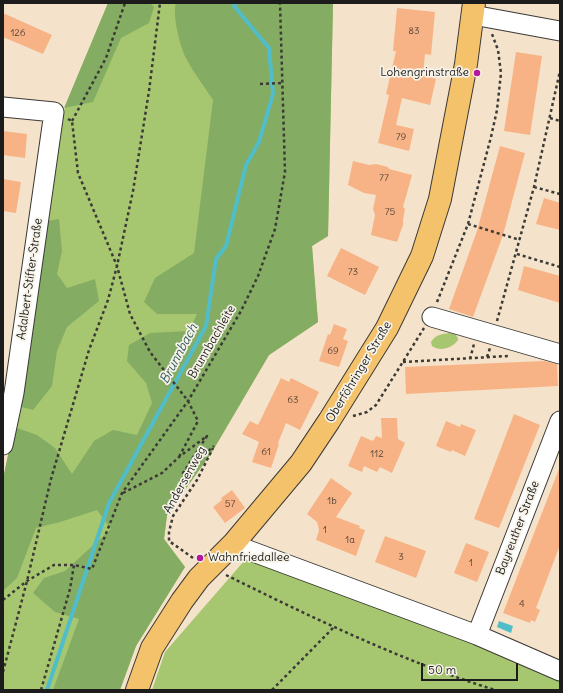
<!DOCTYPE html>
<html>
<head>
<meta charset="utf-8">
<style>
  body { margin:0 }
  #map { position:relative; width:563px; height:693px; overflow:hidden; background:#f4e3ca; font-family:Delius,sans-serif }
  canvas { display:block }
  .frame { position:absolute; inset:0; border:4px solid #1c1c1c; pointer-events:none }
  .scale { position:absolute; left:421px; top:663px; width:97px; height:18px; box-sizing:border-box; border:2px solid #1c1c1c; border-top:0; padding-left:5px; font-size:12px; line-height:14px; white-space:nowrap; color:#1c1c1c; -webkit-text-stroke:3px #f7f3e8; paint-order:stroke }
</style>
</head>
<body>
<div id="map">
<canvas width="563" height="693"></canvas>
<div class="frame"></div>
<div class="scale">50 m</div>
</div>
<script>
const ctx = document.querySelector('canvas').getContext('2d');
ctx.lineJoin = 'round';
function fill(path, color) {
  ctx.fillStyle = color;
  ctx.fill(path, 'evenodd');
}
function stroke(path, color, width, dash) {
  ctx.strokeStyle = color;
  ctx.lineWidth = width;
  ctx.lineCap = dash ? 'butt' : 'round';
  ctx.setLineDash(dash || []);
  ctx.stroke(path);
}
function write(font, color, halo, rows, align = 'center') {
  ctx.font = font + ' Delius,sans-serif';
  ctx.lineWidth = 3.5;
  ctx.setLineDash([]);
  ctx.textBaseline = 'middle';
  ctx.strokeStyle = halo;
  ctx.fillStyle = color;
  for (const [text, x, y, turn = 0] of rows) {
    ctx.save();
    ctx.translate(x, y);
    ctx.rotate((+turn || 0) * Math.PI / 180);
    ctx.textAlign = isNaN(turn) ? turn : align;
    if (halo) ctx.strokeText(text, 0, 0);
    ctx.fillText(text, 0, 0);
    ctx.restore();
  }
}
fill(new Path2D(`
  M108,3H333L328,236L312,246L318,322L269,355L212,452L167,515L164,539L185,567L136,646L120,690H3V479L14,427L62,115Z
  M449,333L455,334L458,338V340C452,348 441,352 432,346L431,342C435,335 442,334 449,333Z
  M251,553L560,674V690H152L165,652Z`), '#a6c770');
fill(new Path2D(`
  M108,3H150L154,7L149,23L121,38L93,102L64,108Z
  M176,3H333L328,236L312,246L318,322L269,355L212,452L167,515L164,539L185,567L136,646L120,690H53L79,619L55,612L33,593L44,578L65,571L111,529L97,510L60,522L36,528L17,578L3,591V479L14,427L37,435L55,448L72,474L94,441L113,430L137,435L152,403L146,383L127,361L129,345L150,333L189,331L197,314H157L144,302L155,278L194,253L213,100C204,86 193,72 186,58C180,47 172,14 176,3Z
  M59,219L62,251L57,274L67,288L95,279L99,301L67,327L57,351L52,386L33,410L18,406L43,222Z`), '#84ac62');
fill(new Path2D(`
  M499,621L513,626L511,633L497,627Z`), '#50bdc9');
stroke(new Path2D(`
  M47,690L109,503L206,326L216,259L226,246L246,165L259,142L273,94L269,48L234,6L235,3`), '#50bdc9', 4);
fill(new Path2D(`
  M397,8L435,12L431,55L425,54L423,75L436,79L430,105L402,98L396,125L414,129L409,151L378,143L389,95L386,94L396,51H393Z
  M3,13L52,35L43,54L3,37Z
  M516,52L542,56L530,135L504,131Z
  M3,131L27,134L25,158L3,155Z
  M500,146L525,153L503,235L473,317L449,309L477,231Z
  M353,161L369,165L376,164L388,167L389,169L412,175L403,207L405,209L403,220V225L397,242L371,235L375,215L373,209L376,195L364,193L348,185Z
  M3,179L21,182L16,213L3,211Z
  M544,198L560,203V230L536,224Z
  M341,248L379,267L365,295L327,276Z
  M524,266L560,276V303L518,290Z
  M334,324L347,329L343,339L348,341L339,367L319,361L328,334L330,335Z
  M544,361L557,364L558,386L406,394L405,367Z
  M281,378L289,382L291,378L319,392L300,430L286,423L278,443L279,444L271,468L252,462L259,442L242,434L250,421L258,425Z
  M514,414L540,425L499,528L474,519Z
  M381,418H397L398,439L405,443L392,473L380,467L377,472L364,466L362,472L348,466L361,436L373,441L376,436L382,438Z
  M446,421L460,427L461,424L476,430L465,456L452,450L451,452L436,446Z
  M559,469L560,545L536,608L540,610L535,622L531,620L530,623L503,613Z
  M331,478L352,493L336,517L360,526L359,528L365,530L356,556L316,540L319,530L317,522L307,514Z
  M232,490L245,508L225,523L213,507L222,500L221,498Z
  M385,536L426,551L416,578L375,562Z
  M466,543L489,552L477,582L454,573Z`), '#f7b385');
const minor = new Path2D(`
  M473,15L560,31
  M3,107L54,112L14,393L3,445
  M432,317L560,354
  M234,543L248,550L477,635L560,671
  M477,635L560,421`);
const major = new Path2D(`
  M137,690L152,648L182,601L199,578L234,543L301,463L329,421L387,328L422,256L440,199L466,64L474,3`);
stroke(minor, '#3c3a36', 21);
stroke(major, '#3c3a36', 24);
stroke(new Path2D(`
  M260,84L282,83
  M550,118L560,121
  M68,119L72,121L78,173L117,266L130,314L150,352L188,401L198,421L179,457
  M72,121L106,58L125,3
  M534,187L560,194
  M468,224L520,240
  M517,254L560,267
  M437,302L468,224L491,137L497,110L501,73L498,50L492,34
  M497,321L534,187L560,71
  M487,357L490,348
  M470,359L474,344
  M403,362L508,356
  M353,416L367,412L376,405L424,328
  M123,493L162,473L179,457L207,436L183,473L214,446
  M193,558L169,541V532L173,516L197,480L213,448
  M226,575C313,618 402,661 495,690
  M3,600L27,581L54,565H74L92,569L122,493L188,401L241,311L258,276L275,229L285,172L280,3
  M3,672L27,581L51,479L89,350L108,300L117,266L133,191L149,91L160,3
  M41,690L70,589L74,565
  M272,690L334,627`), '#3c3a36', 2.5, [3, 3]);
stroke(minor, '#fff', 19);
stroke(major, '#f4c26a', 22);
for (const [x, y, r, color] of [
  [477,73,4,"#b5179e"],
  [200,558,4,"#b5179e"]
]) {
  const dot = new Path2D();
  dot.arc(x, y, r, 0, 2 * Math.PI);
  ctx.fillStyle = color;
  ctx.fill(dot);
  stroke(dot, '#f7f3e8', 1.5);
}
write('10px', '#534236', null, [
  ["83",414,31],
  ["126",18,33],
  ["79",401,137],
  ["77",384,178],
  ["75",390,212],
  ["73",353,272],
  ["69",333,351],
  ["63",293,400],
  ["61",266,452],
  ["112",377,454],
  ["1b",332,501],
  ["57",230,504],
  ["1",325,530],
  ["1a",350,540],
  ["3",401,557],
  ["1",471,563],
  ["4",522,604]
]);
write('12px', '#1c1c1c', '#f7f3e8', [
  ["Lohengrinstraße",469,73],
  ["Wahnfriedallee",208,558,"left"]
], 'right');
write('12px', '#1c1c1c', '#f7f3e8', [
  ["Adalbert-Stifter-Straße",30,279,-82],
  ["Brunnbachleite",212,342,-60],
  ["Oberföhringer Straße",359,372,-59],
  ["Andersenweg",185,480,-61],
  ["Bayreuther Straße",518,528,-69]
]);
write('italic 13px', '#315c61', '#f7f3e8', [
  ["Brunnbach",179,354,-62]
]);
</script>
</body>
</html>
